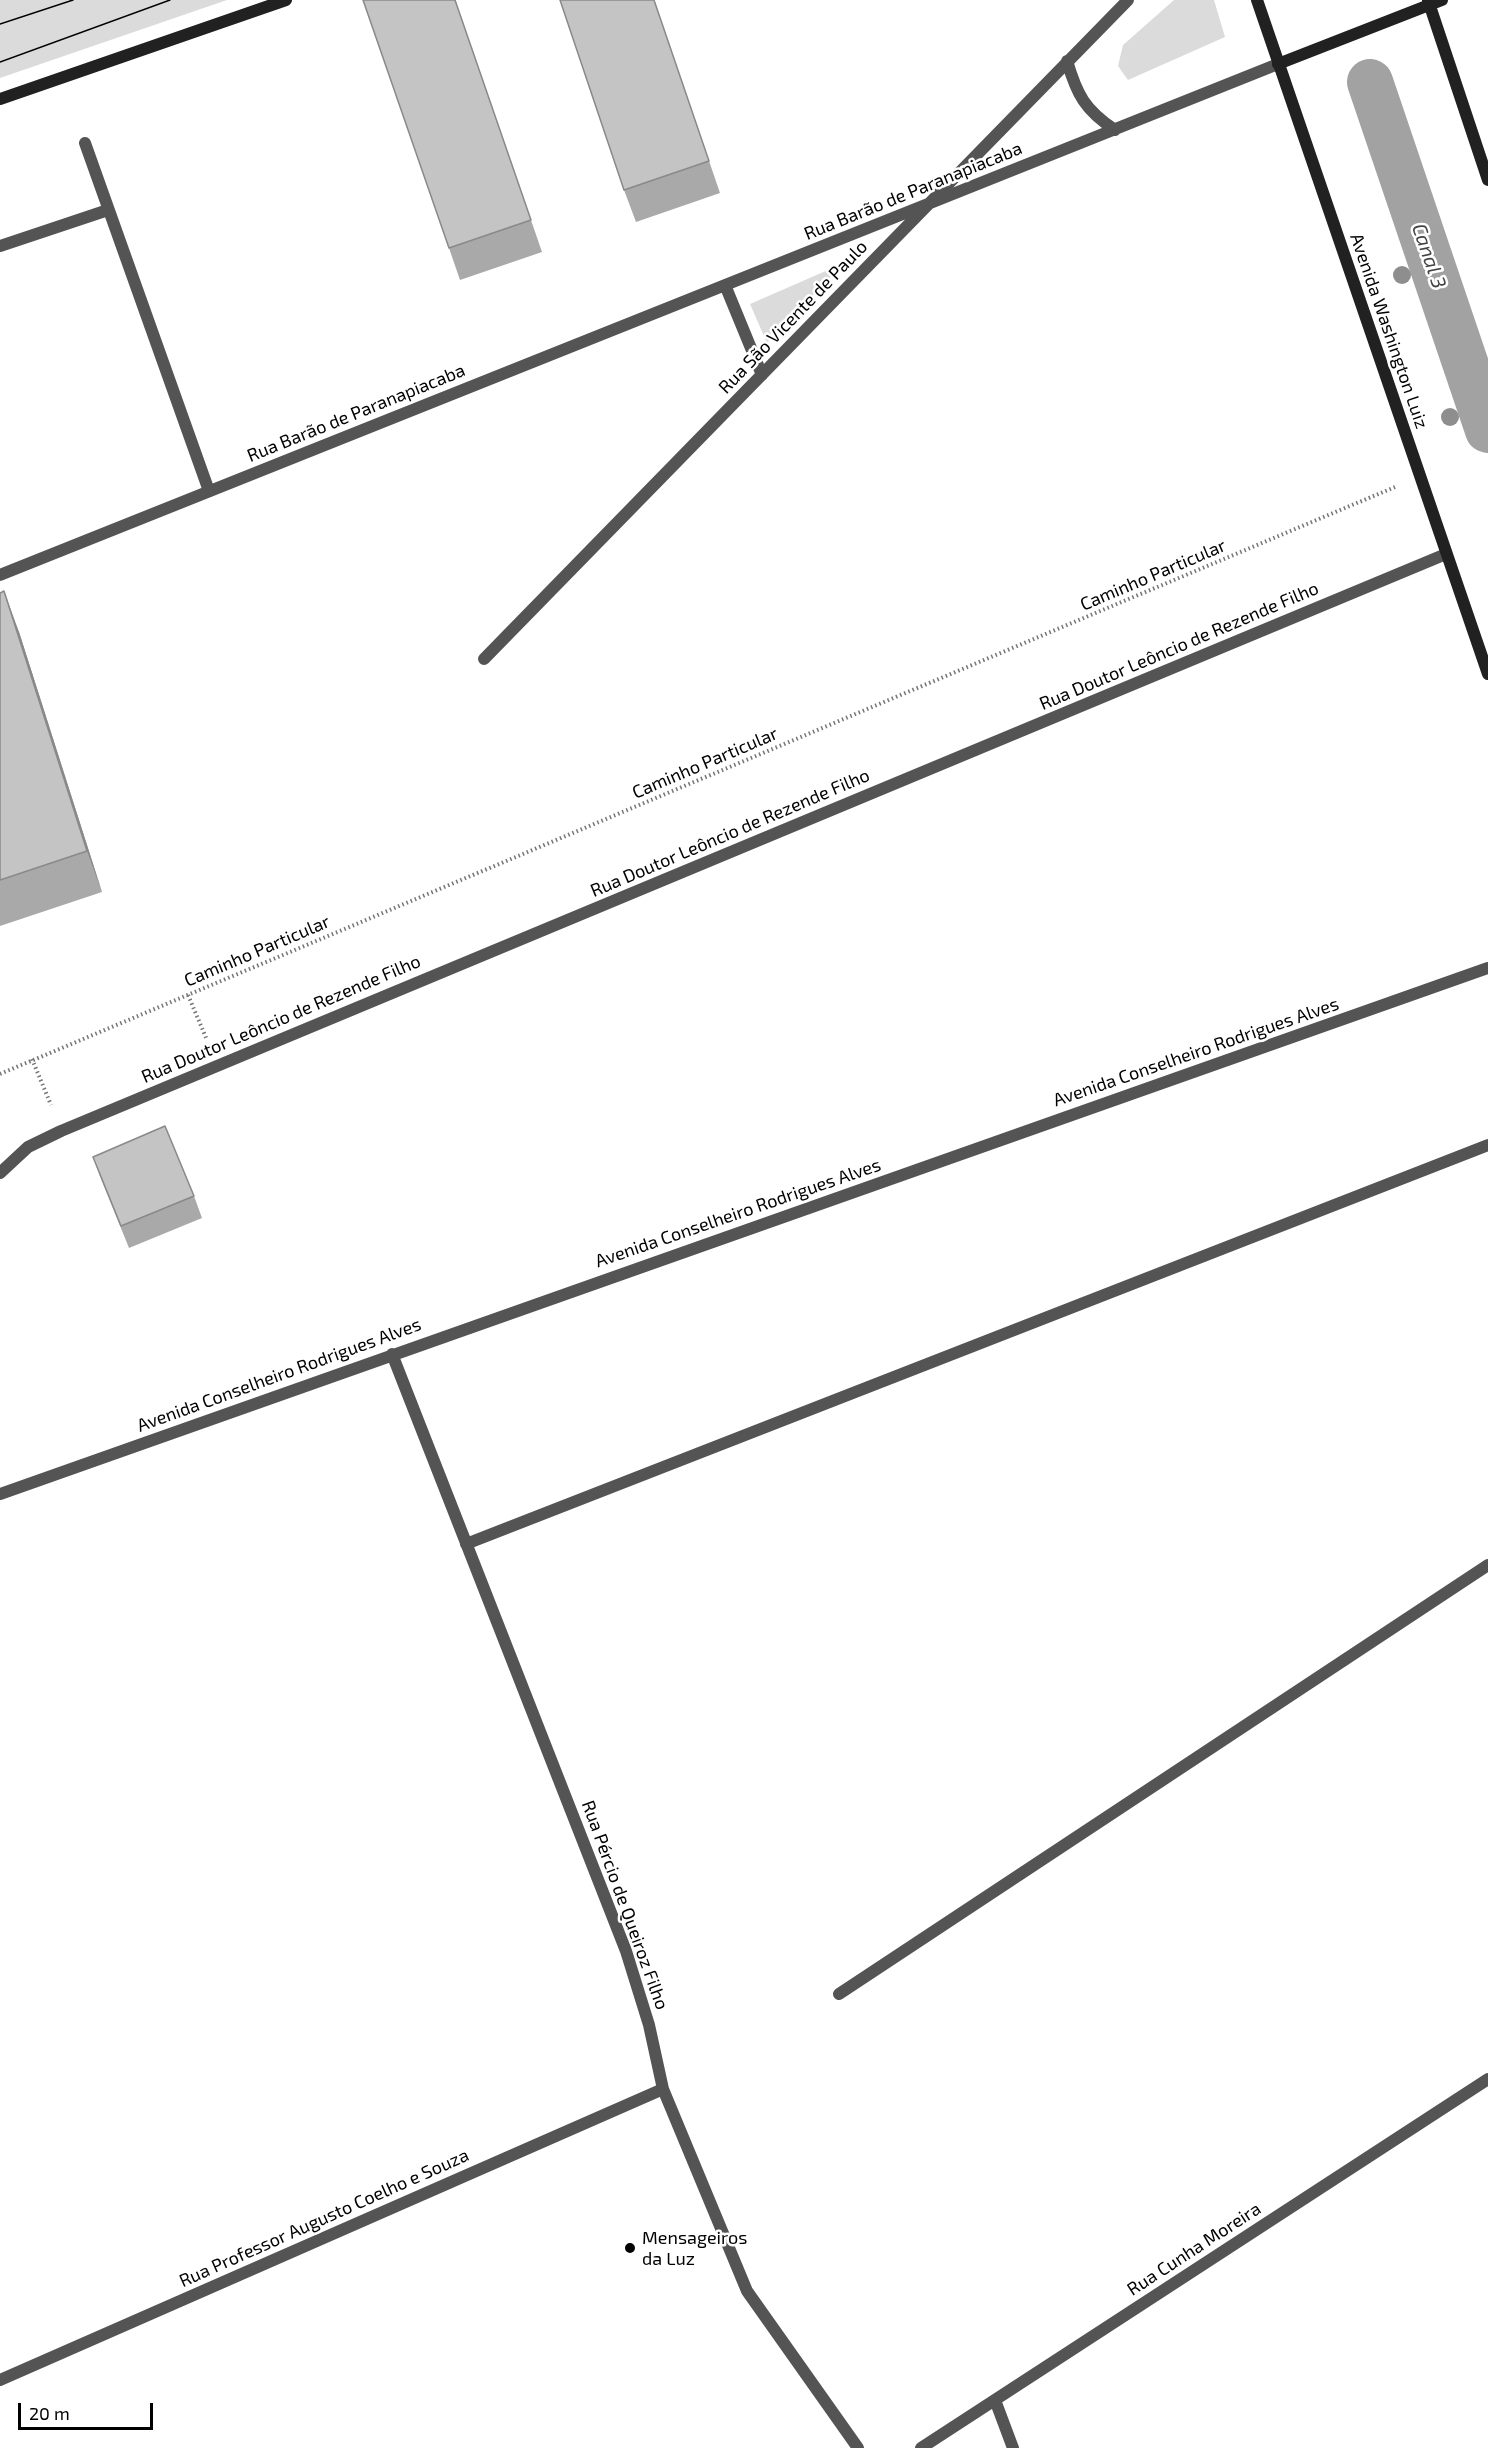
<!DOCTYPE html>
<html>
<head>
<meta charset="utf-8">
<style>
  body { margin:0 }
  #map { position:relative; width:1488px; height:2448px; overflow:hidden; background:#fff; font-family:"Exo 2",sans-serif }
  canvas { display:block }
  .scale { position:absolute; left:18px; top:2403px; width:135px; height:27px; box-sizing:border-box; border:3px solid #000; border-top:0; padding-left:8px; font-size:18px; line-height:21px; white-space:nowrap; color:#000; -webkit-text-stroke:4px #fff; paint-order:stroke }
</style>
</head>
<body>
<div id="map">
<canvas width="1488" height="2448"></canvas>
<div class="scale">20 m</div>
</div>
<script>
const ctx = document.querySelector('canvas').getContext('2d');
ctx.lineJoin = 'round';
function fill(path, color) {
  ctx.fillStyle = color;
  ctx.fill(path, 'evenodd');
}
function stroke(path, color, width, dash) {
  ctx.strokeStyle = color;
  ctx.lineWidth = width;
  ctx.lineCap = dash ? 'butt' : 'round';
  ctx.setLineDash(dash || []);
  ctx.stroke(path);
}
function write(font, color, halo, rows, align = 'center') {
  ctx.font = font + ' "Exo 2",sans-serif';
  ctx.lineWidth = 5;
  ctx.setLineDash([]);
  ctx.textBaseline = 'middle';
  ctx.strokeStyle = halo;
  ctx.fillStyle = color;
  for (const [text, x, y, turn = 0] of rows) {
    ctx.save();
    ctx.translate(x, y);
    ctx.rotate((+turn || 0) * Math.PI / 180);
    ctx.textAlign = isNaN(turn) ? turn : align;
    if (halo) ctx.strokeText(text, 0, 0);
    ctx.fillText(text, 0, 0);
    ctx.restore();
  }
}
fill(new Path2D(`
  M0,0H227L0,78Z
  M1174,0H1214L1225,37L1128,80L1118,66L1123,45Z
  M844,263L767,343L750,304Z`), '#dbdbdb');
stroke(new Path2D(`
  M1370,82L1488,430`), '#a2a2a2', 46);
stroke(new Path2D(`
  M188,995L207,1040
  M32,1059L51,1105
  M0,1074L1395,487`), '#767676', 4, [1.5, 3]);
stroke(new Path2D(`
  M85,143L209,491
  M0,246L108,210`), '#545454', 12);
stroke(new Path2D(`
  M1067,61C1077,95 1085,110 1115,130
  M725,285L762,375
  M0,575L1278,64
  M484,659L1128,0
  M0,1173L28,1147L61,1131L1446,554
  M392,1354L626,1951L649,2025L663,2089L747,2291L858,2448
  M0,1494L1488,968
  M466,1544L1488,1145
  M839,1994L1488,1565
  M0,2380L663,2089
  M995,2400L1013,2448
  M921,2448L1488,2079`), '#545454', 12);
stroke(new Path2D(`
  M1257,0L1488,674
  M1428,0L1488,180
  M1278,64L1442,0
  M0,99L286,0`), '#212121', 12);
stroke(new Path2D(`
  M0,24L73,0
  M0,62L170,0`), '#000', 1.5);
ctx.fillStyle = '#8e8e8e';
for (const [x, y] of [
  [1402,275],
  [1450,417]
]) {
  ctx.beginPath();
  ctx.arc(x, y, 9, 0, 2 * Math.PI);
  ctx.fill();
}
fill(new Path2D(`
  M455,0L542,252L460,280L449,248Z
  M654,0L720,193L636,222L624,190Z
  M0,593L19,632L102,892L0,926Z
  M93,1157L194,1196L202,1218L129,1248L101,1179Z`), '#a9a9a9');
fill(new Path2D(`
  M4,591L19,632L102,892L87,851Z`), '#898989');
const building = new Path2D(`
  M363,0H455L531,220L449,248Z
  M560,0H654L709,161L624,190Z
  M4,591L87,851L0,880V593Z
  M165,1126L194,1196L121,1226L93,1157Z`);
fill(building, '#c4c4c4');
stroke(building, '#898989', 1.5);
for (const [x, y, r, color] of [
  [630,2248,6,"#000"]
]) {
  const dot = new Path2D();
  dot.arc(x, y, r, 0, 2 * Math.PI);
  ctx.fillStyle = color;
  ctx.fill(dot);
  stroke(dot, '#fff', 2);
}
write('18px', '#000', '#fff', [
  ["Rua Barão de Paranapiacaba",913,191,-22],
  ["Rua São Vicente de Paulo",793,317,-46],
  ["Avenida Washington Luiz",1389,331,71],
  ["Rua Barão de Paranapiacaba",356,413,-22],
  ["Caminho Particular",1153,575,-23],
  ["Rua Doutor Leôncio de Rezende Filho",1179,646,-23],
  ["Caminho Particular",705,763,-23],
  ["Rua Doutor Leôncio de Rezende Filho",730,833,-23],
  ["Caminho Particular",257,951,-23],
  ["Rua Doutor Leôncio de Rezende Filho",281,1019,-23],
  ["Avenida Conselheiro Rodrigues Alves",1196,1052,-19],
  ["Avenida Conselheiro Rodrigues Alves",738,1213,-19],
  ["Avenida Conselheiro Rodrigues Alves",279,1375,-20],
  ["Rua Pércio de Queiroz Filho",625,1905,70],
  ["Rua Professor Augusto Coelho e Souza",324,2218,-24],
  ["Rua Cunha Moreira",1194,2249,-33]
]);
write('18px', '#000', '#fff', [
  ["Mensageiros",642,2238],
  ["da Luz",642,2259]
], 'left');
write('italic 20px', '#434343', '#fff', [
  ["Canal 3",1429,256,71]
]);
</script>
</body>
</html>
